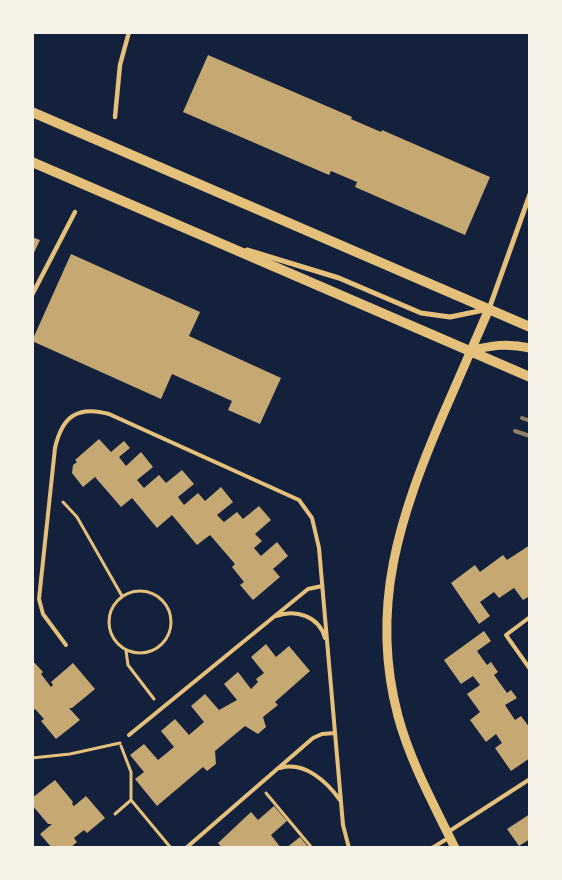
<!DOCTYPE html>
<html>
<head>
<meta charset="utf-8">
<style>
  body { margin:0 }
  #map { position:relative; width:562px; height:880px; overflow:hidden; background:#14213d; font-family:Commissioner,sans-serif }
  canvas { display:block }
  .frame { position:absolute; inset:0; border:34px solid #f6f1e7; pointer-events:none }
</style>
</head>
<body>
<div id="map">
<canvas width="562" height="880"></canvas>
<div class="frame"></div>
</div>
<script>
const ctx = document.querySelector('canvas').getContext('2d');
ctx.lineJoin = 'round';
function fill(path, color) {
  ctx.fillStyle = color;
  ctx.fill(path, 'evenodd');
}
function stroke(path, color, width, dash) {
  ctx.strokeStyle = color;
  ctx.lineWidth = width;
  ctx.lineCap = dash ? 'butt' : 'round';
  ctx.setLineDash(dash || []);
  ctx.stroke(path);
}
fill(new Path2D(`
  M208,55L352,117L351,119L381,132L382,130L490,177L465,235L355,187L357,182L331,171L329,175L183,112Z
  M32,237L40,240L32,257Z
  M71,254L200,312L189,336L281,378L260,424L228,410L232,401L172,374L161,399L32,341Z
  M99,439L111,452L124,441L130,448L119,457L126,466L141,452L153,467L137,480L144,488L159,475L166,483L182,470L194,484L178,497L184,505L198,493L205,501L221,487L233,502L217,515L224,522L237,512L243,519L259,506L271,520L255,534L262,541L254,548L261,556L277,542L288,556L273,569L280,577L253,600L240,585L244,582L232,567L235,564L210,535L197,545L172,515L157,528L132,498L121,507L95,477L83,487L72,473L73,465L77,462L75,460Z
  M530,545V596L523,600L514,588L499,598L494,592L480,602L490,616L479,624L451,583L475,565L480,572L503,555L507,560Z
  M484,631L491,641L477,651L487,665L491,662L498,672L494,675L507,693L511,690L517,698L505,705L515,720L521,716L530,728V758L511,771L495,748L502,743L496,734L486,742L470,720L480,712L467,694L480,685L473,676L461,684L444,660Z
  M266,644L276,657L289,646L310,671L275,702L278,705L263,717L266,727L258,734L245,726L215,751L216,764L207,771L203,767L157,806L135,779L144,772L130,755L144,744L158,760L174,747L161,731L175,719L189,735L204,722L191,706L205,694L219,710L237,700L224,684L238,672L251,689L258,682L256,679L264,673L251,657Z
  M32,660L43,672L41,674L51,687L53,685L51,682L73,663L95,689L72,708H69L80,720L56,739L41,721L44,719L35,709L32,711Z
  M55,780L73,802L72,804L74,806L86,796L105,818L87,833L84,830L74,838L77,842L70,848H52L40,834L52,824H48L32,805V798Z
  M274,806L287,821L271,835L281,848H222L218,843L251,812L258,820Z
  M530,814V839L519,846L507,829Z
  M300,837L309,848H286Z`), '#c6a872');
stroke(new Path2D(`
  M63,502L77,517L122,596
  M109 622a31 31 0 1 1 62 0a31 31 0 1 1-62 0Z
  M126,651L128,665L154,699
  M121,746L131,772V800L171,848
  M32,758L70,754L120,743
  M266,793L312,848
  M115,814L131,800`), '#e5c07b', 3);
stroke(new Path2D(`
  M276,616C296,609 319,616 325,638
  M530,617L506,635L530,669
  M66,645L43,614L39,599L55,448C62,417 77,405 109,414L299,500L312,518L319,548L343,825L349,848
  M129,735L308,589L322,586
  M280,768C305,761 327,782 340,800
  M448,832L530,779
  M126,848H141
  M186,848L313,738L322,734L335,733
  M432,848L450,837`), '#e5c07b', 4);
stroke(new Path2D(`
  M115,117L120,65L129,32
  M32,295L75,212`), '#e5c07b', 4.5);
stroke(new Path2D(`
  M247,250L339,278L421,313L450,317L489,309L530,194`), '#e5c07b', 5);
stroke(new Path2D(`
  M470,351C491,345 508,343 530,348
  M455,848C434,805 410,761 398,716C369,607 400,516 442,417C458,381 473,345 489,309`), '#e5c07b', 9);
stroke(new Path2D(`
  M32,112L530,327
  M32,162L530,377`), '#e5c07b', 10);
stroke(new Path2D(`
  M522,418L530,421
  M515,431L530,436`), '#918062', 4);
</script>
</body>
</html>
